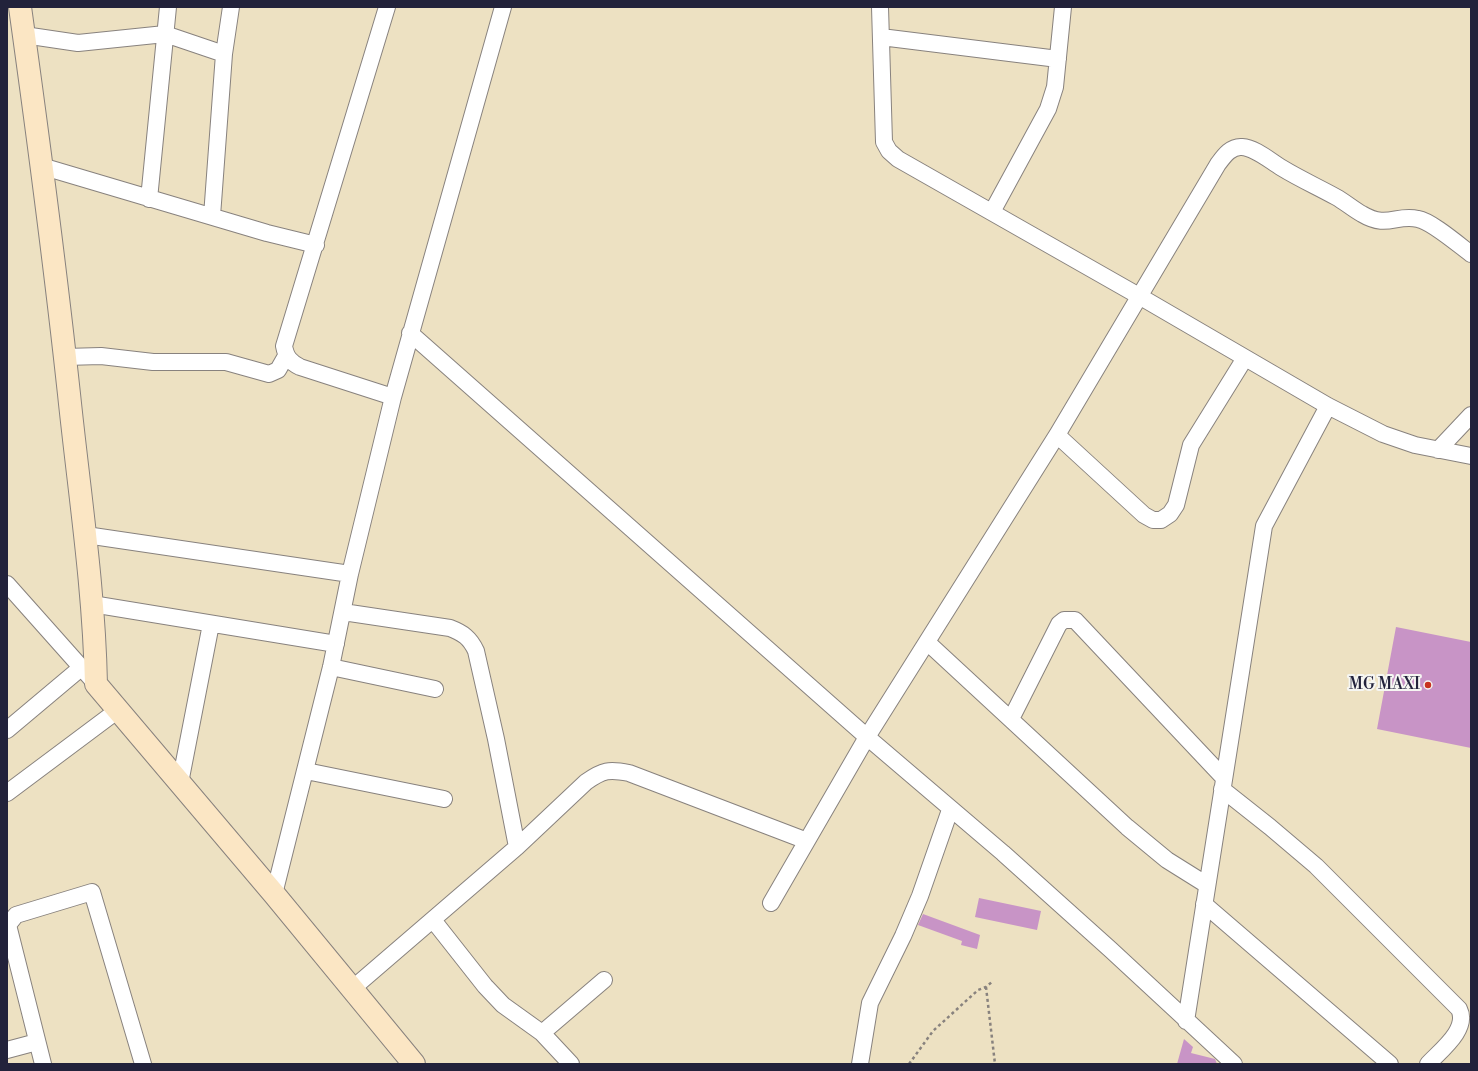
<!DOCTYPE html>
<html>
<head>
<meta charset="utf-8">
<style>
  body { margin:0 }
  #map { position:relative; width:1478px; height:1071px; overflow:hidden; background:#ede1c2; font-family:"Libre Bodoni",serif }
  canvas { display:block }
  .frame { position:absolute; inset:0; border:8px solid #22223b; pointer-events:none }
</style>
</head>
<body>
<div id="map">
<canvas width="1478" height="1071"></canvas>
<div class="frame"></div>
</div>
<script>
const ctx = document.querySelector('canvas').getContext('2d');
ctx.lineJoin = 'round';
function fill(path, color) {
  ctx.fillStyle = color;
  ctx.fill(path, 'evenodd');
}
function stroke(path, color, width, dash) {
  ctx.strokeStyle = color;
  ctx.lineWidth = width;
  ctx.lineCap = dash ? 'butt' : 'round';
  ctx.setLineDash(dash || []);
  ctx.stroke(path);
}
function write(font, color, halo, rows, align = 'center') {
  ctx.font = font + ' "Libre Bodoni",serif';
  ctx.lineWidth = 4;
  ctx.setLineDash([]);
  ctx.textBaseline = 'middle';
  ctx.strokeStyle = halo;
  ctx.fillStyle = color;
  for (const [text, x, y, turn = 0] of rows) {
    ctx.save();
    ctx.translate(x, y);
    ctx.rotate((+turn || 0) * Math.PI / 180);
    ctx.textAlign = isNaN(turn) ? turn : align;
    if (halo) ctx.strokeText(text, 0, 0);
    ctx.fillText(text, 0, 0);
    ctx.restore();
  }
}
fill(new Path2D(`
  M1396,627L1471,642V748L1377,729Z
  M979,898L1041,911L1037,930L975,917Z
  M923,914L980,935L977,949L961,945L962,941L918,925Z
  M1184,1039L1193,1047L1191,1053L1215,1059L1217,1064H1177Z`), '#c894c6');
const street = new Path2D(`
  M387,7L284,346C286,357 290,362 300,367L393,397
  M880,7L884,142L889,151L898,159L1139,296L1328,406L1383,434L1415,445L1471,456
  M24,35L78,43L165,34L224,54
  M881,37L1058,59
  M41,166L267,233L316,245
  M149,199L168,7
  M992,212L1048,109L1055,87L1063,7
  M212,216L224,54L231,7
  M410,333L867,737L1003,853L1111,950L1234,1064
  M65,357L101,356L153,362H226L269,374L278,370L286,356
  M1057,435L1144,515L1153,520H1161L1170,514L1176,505L1191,445L1245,358
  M1438,450L1471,415
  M86,535L350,574
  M7,584L96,684
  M92,604L336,644
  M343,612L450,628C463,633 470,638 476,651L496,739L517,847
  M927,642L1127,827L1167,860L1207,885
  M331,667L435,689
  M1011,719L1059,624L1064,620H1075L1224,778
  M7,730L82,667
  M306,771L444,799
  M180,783L211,624
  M1222,789L1270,827L1316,866L1459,1009C1469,1029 1441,1050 1428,1064
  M7,793L118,710
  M274,894L331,667L350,574L393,397L503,7
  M771,903L867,737L1057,435L1218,164C1224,156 1231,146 1242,147C1256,148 1270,161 1282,168C1300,179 1318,187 1336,197C1345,202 1353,209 1362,214C1387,229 1396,214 1418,219C1431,221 1459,245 1471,254
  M1204,904L1390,1064
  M433,920L485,986L503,1005L542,1033L571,1064
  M352,989L517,847L586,782C603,770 609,769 629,773L807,841
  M1186,1021L1264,526L1328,406
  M542,1033L604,980
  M7,1050L37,1042
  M43,1064L8,925L16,915L92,892L143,1064
  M860,1064L870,1003L903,936L920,896L950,810`);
const secondary = new Path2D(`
  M20,7C38,136 55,265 69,394C79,491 94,586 96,684L274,894L414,1064`);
stroke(street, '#88827e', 18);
stroke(secondary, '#88827e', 24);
stroke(new Path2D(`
  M986,987L995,1064
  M909,1064L933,1031L978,990L986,987L993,981`), '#88827e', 2.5, [3, 3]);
stroke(street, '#fff', 16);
stroke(secondary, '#fbe6c4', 22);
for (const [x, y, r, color] of [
  [1428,685,4,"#c8321e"]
]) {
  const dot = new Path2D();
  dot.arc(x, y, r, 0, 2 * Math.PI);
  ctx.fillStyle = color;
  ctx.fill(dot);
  stroke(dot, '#f6f6f2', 1.5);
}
write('16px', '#22223b', '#f6f6f2', [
  ["MG MAXI",1420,685]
], 'right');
</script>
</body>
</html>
